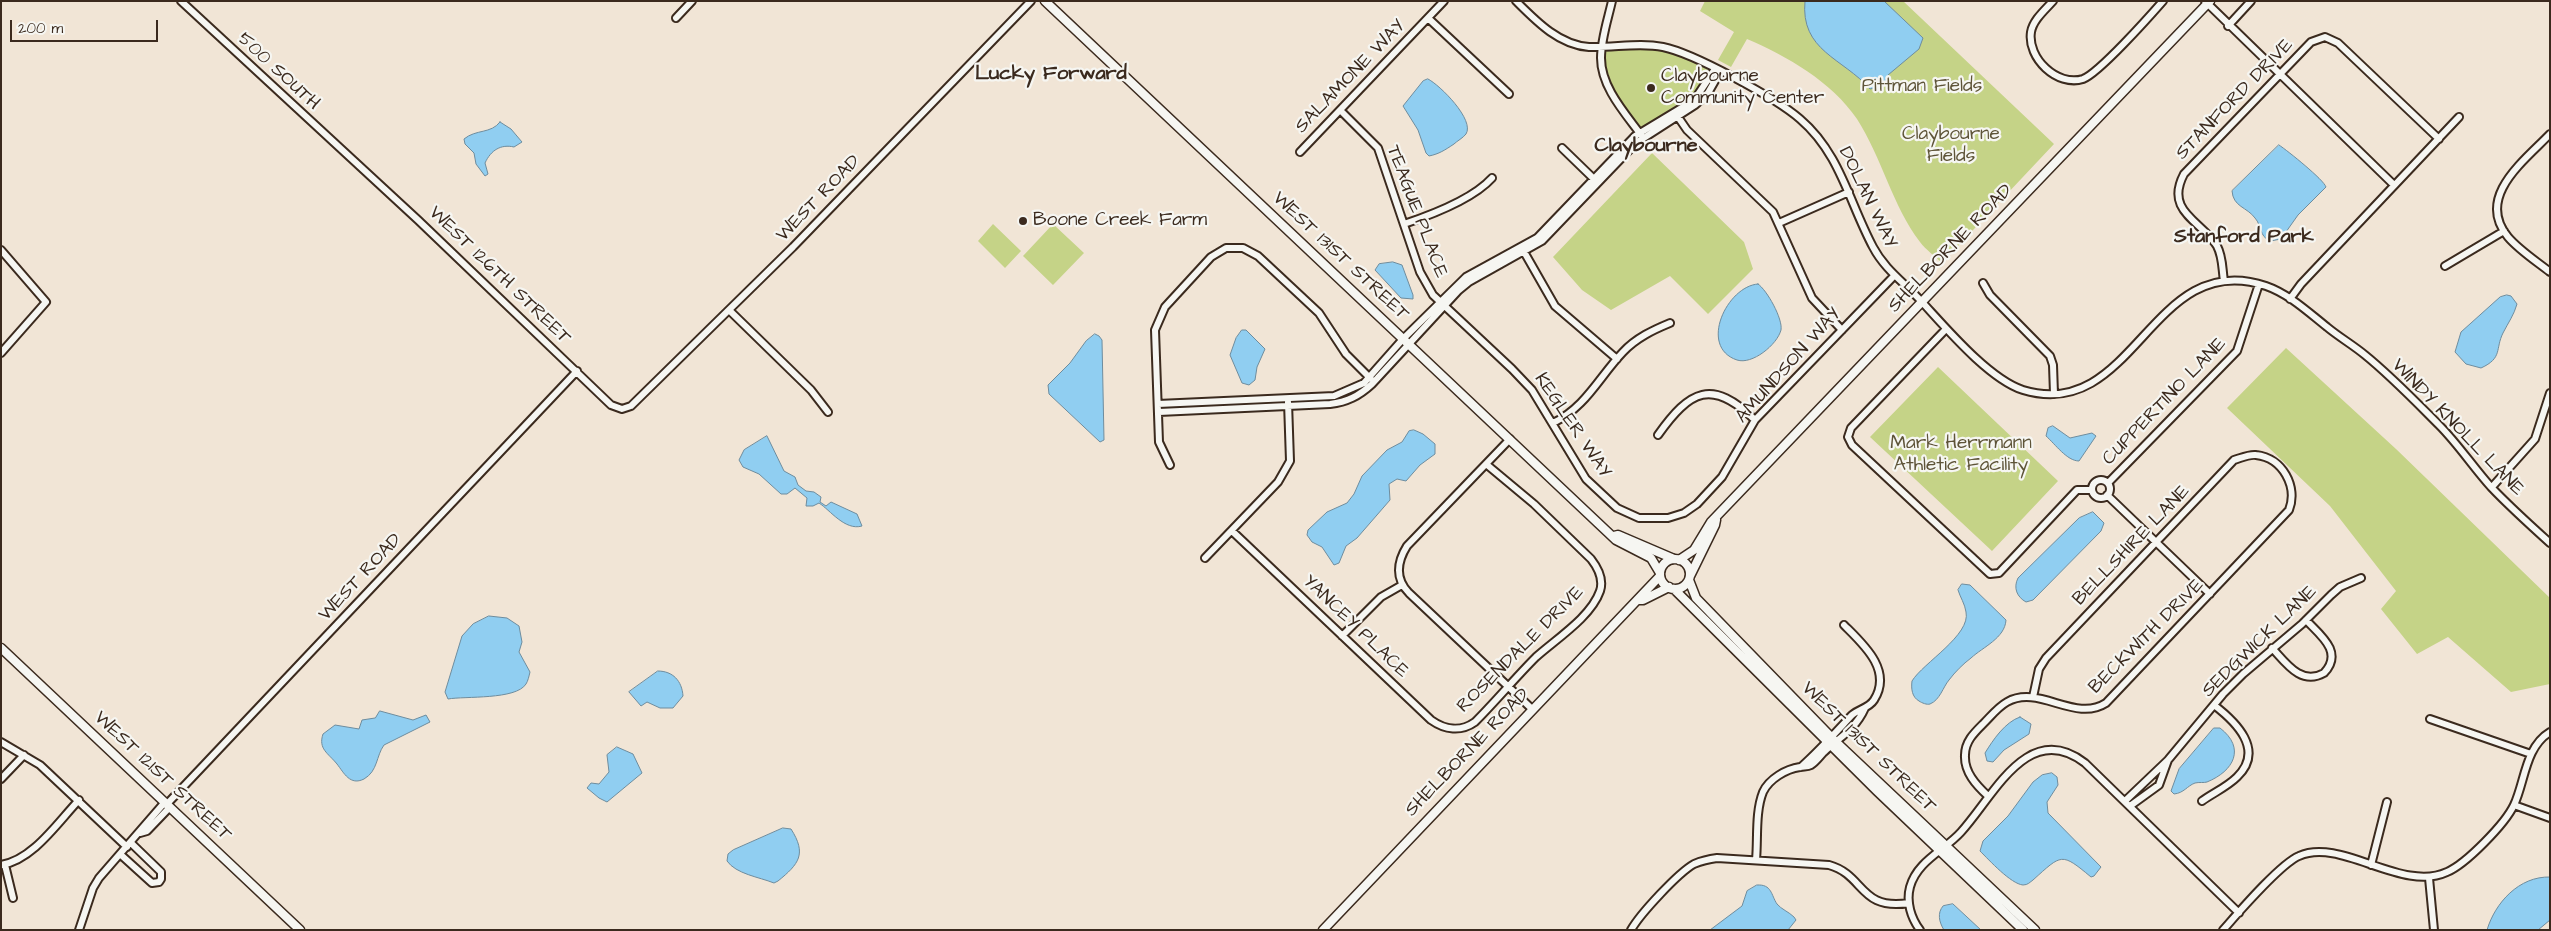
<!DOCTYPE html>
<html>
<head>
<meta charset="utf-8">
<style>
  body { margin:0 }
  #map { position:relative; width:2551px; height:931px; overflow:hidden; background:#f1e5d6; font-family:"Architects Daughter",sans-serif }
  canvas { display:block }
  .frame { position:absolute; inset:0; border:2px solid #3b2a1e; pointer-events:none }
  .scale { position:absolute; left:10px; top:20px; width:148px; height:22px; box-sizing:border-box; border:2px solid #3b2a1e; border-top:0; padding-left:6px; font-size:15px; line-height:18px; white-space:nowrap; color:#3b2a1e; -webkit-text-stroke:4px #f6f6f2; paint-order:stroke }
</style>
</head>
<body>
<div id="map">
<canvas width="2551" height="931"></canvas>
<div class="frame"></div>
<div class="scale">200 m</div>
</div>
<script>
const ctx = document.querySelector('canvas').getContext('2d');
ctx.lineJoin = 'round';
function fill(path, color) {
  ctx.fillStyle = color;
  ctx.fill(path, 'evenodd');
}
function stroke(path, color, width, dash) {
  ctx.strokeStyle = color;
  ctx.lineWidth = width;
  ctx.lineCap = dash ? 'butt' : 'round';
  ctx.setLineDash(dash || []);
  ctx.stroke(path);
}
function write(font, color, halo, rows, align = 'center') {
  ctx.font = font + ' "Architects Daughter",sans-serif';
  ctx.lineWidth = 4.5;
  ctx.setLineDash([]);
  ctx.textBaseline = 'middle';
  ctx.strokeStyle = halo;
  ctx.fillStyle = color;
  for (const [text, x, y, turn = 0] of rows) {
    ctx.save();
    ctx.translate(x, y);
    ctx.rotate((+turn || 0) * Math.PI / 180);
    ctx.textAlign = isNaN(turn) ? turn : align;
    if (halo) ctx.strokeText(text, 0, 0);
    ctx.fillText(text, 0, 0);
    ctx.restore();
  }
}
fill(new Path2D(`
  M1705,1H1903L2054,144L1942,263C1935,256 1926,250 1920,242C1892,205 1882,158 1857,119C1832,82 1787,56 1747,39L1731,67L1718,60L1734,32L1700,11Z
  M1644,47L1676,52L1707,69L1709,73C1691,103 1671,112 1642,128C1623,112 1605,77 1604,53L1610,49Z
  M1652,153L1744,242L1753,269L1708,314L1670,276L1611,310L1582,290L1553,257Z
  M993,224L1021,251L1005,268L978,241Z
  M1053,224L1084,253L1053,285L1023,256Z
  M2286,348L2396,449L2550,598V684L2511,692L2448,637L2417,654L2381,609L2396,591L2330,506L2227,408Z
  M1938,367L2058,481L1992,551L1870,437Z`), '#c5d387');
const water = new Path2D(`
  M1805,1H1884L1923,38L1919,49L1888,75C1884,85 1880,87 1870,89C1843,58 1800,51 1805,1Z
  M1428,79C1440,85 1475,120 1466,134C1463,138 1457,141 1454,144C1445,150 1439,154 1429,156L1426,153L1418,130L1403,106L1423,81Z
  M500,122L511,129L522,142L514,147C501,144 491,150 485,163L488,174L485,176L476,164L474,153L465,144L464,139C476,129 491,134 500,122Z
  M2279,145C2288,151 2324,180 2326,187L2298,215L2281,239L2270,241C2259,236 2262,226 2255,218C2247,207 2233,207 2232,191Z
  M1393,262L1402,265L1413,295V299L1401,298L1375,270L1379,264Z
  M1758,284C1767,290 1783,319 1781,330C1777,345 1752,365 1737,360C1698,347 1727,286 1758,284Z
  M2507,295L2511,296L2517,304C2514,315 2508,323 2503,333C2495,349 2503,358 2481,368L2466,364L2455,352L2461,332L2500,297Z
  M1242,330H1246L1265,349L1257,367L1255,380L1249,385L1242,383L1230,355L1236,338Z
  M1095,334L1099,336L1102,340L1104,440L1100,442L1049,394L1048,385L1070,363L1086,341Z
  M2053,426L2070,438L2092,433L2096,436L2079,461C2067,461 2055,444 2046,436L2048,428Z
  M1414,430L1423,434L1435,444V454L1420,465L1406,481L1397,479L1389,484L1390,500L1357,538L1346,546L1339,563L1334,565L1322,547L1312,542L1307,535L1308,530L1327,512L1347,503L1354,494L1362,476L1387,450L1402,442L1409,431Z
  M767,436L784,471L795,477L798,485L806,491L814,492L821,497L820,502L826,506L831,502L857,514L862,526C845,531 830,510 819,503L813,506H806L807,498L795,488L787,494H781L759,474L743,467L739,460L744,450Z
  M2093,512L2104,523L2101,531L2033,600L2026,602C2017,597 2013,588 2018,578L2079,518Z
  M1962,584L1970,585L2006,620C2005,638 1983,647 1971,658C1963,664 1955,672 1949,680C1943,687 1940,700 1930,704C1927,705 1922,703 1919,701C1912,697 1911,689 1912,681C1923,663 1971,635 1966,612C1965,604 1960,597 1958,590Z
  M489,616L507,618L519,626L522,642L519,652L530,672C529,676 528,681 526,684C516,700 465,696 448,699L445,692L462,636L473,624Z
  M658,671C673,671 682,681 683,696L673,708H660L647,702L641,706L629,692Z
  M380,711L413,720L426,715L430,722L384,745C376,756 378,771 364,779C350,786 344,773 337,764C328,753 318,749 323,734L335,725L359,729L362,720L375,718Z
  M2020,717L2031,724L2029,734L2004,750L1993,762L1987,761L1985,753C1993,740 2005,722 2020,717Z
  M2214,728H2220C2246,748 2234,771 2207,782C2204,783 2199,782 2195,783C2187,786 2184,793 2174,794L2171,791L2179,769Z
  M617,747L633,754L642,773L607,802L599,798L587,788L591,783L599,784L609,772L607,755Z
  M2052,773L2057,777L2058,785L2047,802L2048,813L2101,867L2094,876L2091,877C2061,852 2062,854 2033,880C2030,882 2028,885 2023,885C2011,884 1989,860 1980,851L1983,841L2008,816L2033,782L2042,775Z
  M783,828L791,829C807,854 799,864 778,881L774,883C759,877 736,874 727,861L728,854L733,850Z
  M2550,877V920L2538,930H2487C2495,903 2519,876 2550,877Z
  M1757,885C1772,884 1771,895 1777,904C1781,909 1789,912 1794,917L1796,920L1788,930H1710L1742,906L1747,891Z
  M1953,904L1981,930H1944C1939,922 1937,913 1943,906Z`);
fill(water, '#90cef1');
stroke(water, '#6e8c9d', 1);
const minor = new Path2D(`
  M181,1L418,220L611,405L622,409L631,406L793,247L1031,1
  M1516,1C1536,21 1559,45 1589,47C1614,48 1639,42 1663,47C1693,53 1776,98 1800,119C1840,153 1849,202 1873,247C1885,270 1905,283 1922,302C1946,328 1989,379 2023,390C2135,424 2151,247 2266,286C2289,294 2308,312 2327,327C2339,337 2353,345 2365,355C2391,376 2415,401 2439,425C2458,444 2473,467 2491,487C2510,507 2530,525 2550,543
  M1612,1C1608,19 1601,39 1601,58C1601,87 1625,113 1641,135
  M2053,1C2045,10 2033,20 2031,32C2027,58 2057,87 2083,79C2099,73 2149,17 2163,1
  M2205,1L2394,185
  M676,18L692,1
  M1428,18L1509,94
  M2228,26L2251,1
  M1340,110L1378,148L1420,272L1433,295L1512,369L1532,390L1586,479L1617,508L1639,518H1668L1684,513L1697,504L1722,477L1755,420L1894,276
  M1676,114L1687,130L1773,212L1812,298L1842,330
  M2550,134C2524,161 2475,197 2508,237C2519,250 2536,261 2550,272
  M1562,148L1595,180
  M1300,152L1444,1
  M1779,223L1849,192
  M1404,224C1431,215 1473,199 1492,178
  M1,250L46,302L1,353
  M1523,250L1555,306L1617,359
  M2445,266L2504,231
  M2224,281C2222,269 2223,257 2217,246C2202,221 2164,212 2184,174L2311,42L2325,37L2338,43L2439,139
  M1983,283L1990,295L2050,356L2053,365L2054,394
  M2290,299L2301,284L2459,117
  M729,310L811,390L828,412
  M1946,329L1851,428L1848,437L1852,445L1990,574L1999,573L2077,490H2092
  M1158,404L1334,396L1364,383L1403,339L1466,277L1537,238L1635,136L1683,107L1697,96L1715,69
  M1159,412L1330,404C1347,402 1359,396 1372,384L1458,291L1469,282L1542,241L1636,143L1695,105L1708,93L1720,72
  M1553,423C1586,407 1599,377 1623,352C1636,338 1653,330 1670,323
  M1658,435C1690,390 1712,378 1755,420
  M1510,439L1407,546C1397,562 1395,579 1409,593L1532,709
  M1170,465L1159,442L1155,330L1165,307L1211,257L1226,248H1243L1258,256L1319,313L1346,354L1371,379
  M2092 489a9 9 0 1 1 18 0a9 9 0 1 1-18 0Z
  M2108,483L2237,351L2259,284
  M2492,487L2535,439L2550,393
  M2107,495L2210,594
  M1232,531L1431,720C1445,730 1461,732 1475,722C1496,701 1515,678 1536,657C1556,639 1591,617 1600,591C1604,579 1598,568 1591,559L1534,504L1486,464
  M1205,558L1278,482L1290,461L1288,402
  M1342,636L1381,597L1402,585
  M2272,648C2286,663 2301,686 2324,673C2344,652 2320,635 2306,620
  M2430,719L2531,754
  M1,742L40,765L127,847
  M1801,767C1819,751 1836,732 1852,715C1859,709 1869,708 1874,700C1893,670 1863,644 1844,625
  M1,779L24,755
  M1988,796C1976,785 1964,772 1965,755C1965,741 1975,732 1984,723C1991,716 1998,707 2007,702C2039,684 2075,723 2106,703L2289,510C2298,487 2283,458 2256,455C2249,454 2241,458 2234,460L2046,658L2039,669L2033,697
  M2125,801L2168,760L2223,694L2243,674L2302,624L2331,595L2340,587L2361,578
  M2202,801C2213,793 2227,787 2237,777C2265,750 2236,722 2214,705
  M167,804L577,371
  M2514,805L2550,818
  M2130,806L2159,785L2168,760
  M140,833L147,831L170,807
  M120,854L152,883L159,882L161,879V872L131,843
  M1756,860C1758,839 1755,812 1763,792C1769,779 1786,769 1800,767C1804,766 1807,767 1811,765C1816,762 1820,756 1824,752C1841,736 1855,730 1865,708
  M1,865C33,860 58,822 79,800
  M5,865L13,898
  M2371,865L2387,802
  M2429,878L2434,930
  M79,930L93,888L99,878L165,802
  M1631,930C1640,914 1678,873 1694,864C1701,861 1709,859 1717,858L1829,865C1865,875 1859,911 1909,903
  M1920,930C1911,918 1906,902 1910,887C1917,861 1945,850 1961,832C1994,796 2028,719 2085,763L2239,913
  M2223,930C2239,912 2280,864 2299,856C2341,837 2402,893 2447,872C2466,864 2505,824 2514,805C2525,782 2525,747 2550,732`);
const tertiary = new Path2D(`
  M1045,1L1616,540L1651,558L1660,573
  M1614,536L1618,535L1674,559
  M1660 574a15 15 0 1 1 30 0a15 15 0 1 1-30 0Z
  M1679,560L1694,550L1711,522L2210,1
  M1690,576L1715,525L1716,520
  M1689,580L1696,598L1837,743L2035,930
  M1674,589L1877,791L2023,930
  M1638,600H1643L1669,587
  M1,648L300,930
  M1323,930L1660,576`);
stroke(minor, '#3b2a1e', 10);
stroke(tertiary, '#3b2a1e', 11);
stroke(minor, '#f6f6f2', 6);
stroke(tertiary, '#f6f6f2', 8);
for (const [x, y, r, color] of [
  [1651,88,5,"#3b2a1e"],
  [1023,221,5,"#3b2a1e"]
]) {
  const dot = new Path2D();
  dot.arc(x, y, r, 0, 2 * Math.PI);
  ctx.fillStyle = color;
  ctx.fill(dot);
  stroke(dot, '#f6f6f2', 2);
}
write('19px', '#3b2a1e', '#f6f6f2', [
  ["500 SOUTH",278,72,43],
  ["SALAMONE WAY",1351,77,-46],
  ["STANFORD DRIVE",2235,100,-46],
  ["DOLAN WAY",1867,198,64],
  ["WEST ROAD",819,199,-46],
  ["TEAGUE PLACE",1416,212,69],
  ["SHELBORNE ROAD",1951,249,-46],
  ["WEST 131ST STREET",1340,257,43],
  ["WEST 126TH STREET",499,276,44],
  ["AMUNDSON WAY",1789,366,-48],
  ["CUPPERTINO LANE",2165,402,-46],
  ["KEGLER WAY",1572,426,56],
  ["WINDY KNOLL LANE",2457,428,46],
  ["BELLSHIRE LANE",2132,546,-46],
  ["WEST ROAD",361,578,-47],
  ["YANCEY PLACE",1355,627,44],
  ["BECKWITH DRIVE",2147,637,-45],
  ["SEDGWICK LANE",2260,642,-44],
  ["ROSENDALE DRIVE",1521,650,-45],
  ["WEST 131ST STREET",1868,748,44],
  ["SHELBORNE ROAD",1468,753,-46],
  ["WEST 121ST STREET",162,777,43]
]);
write('19px', '#3b2a1e', '#f6f6f2', [
  ["Claybourne",1661,77],
  ["Community Center",1661,99],
  ["Boone Creek Farm",1033,221]
], 'left');
write('19px', '#5e5438', '#f6f6f2', [
  ["Pittman Fields",1922,87],
  ["Claybourne",1951,135],
  ["Fields",1951,157],
  ["Mark Herrmann",1961,444],
  ["Athletic Facility",1961,466]
]);
write('bold 20px', '#3b2a1e', '#f6f6f2', [
  ["Lucky Forward",1051,75],
  ["Claybourne",1646,147],
  ["Stanford Park",2244,238]
]);
</script>
</body>
</html>
